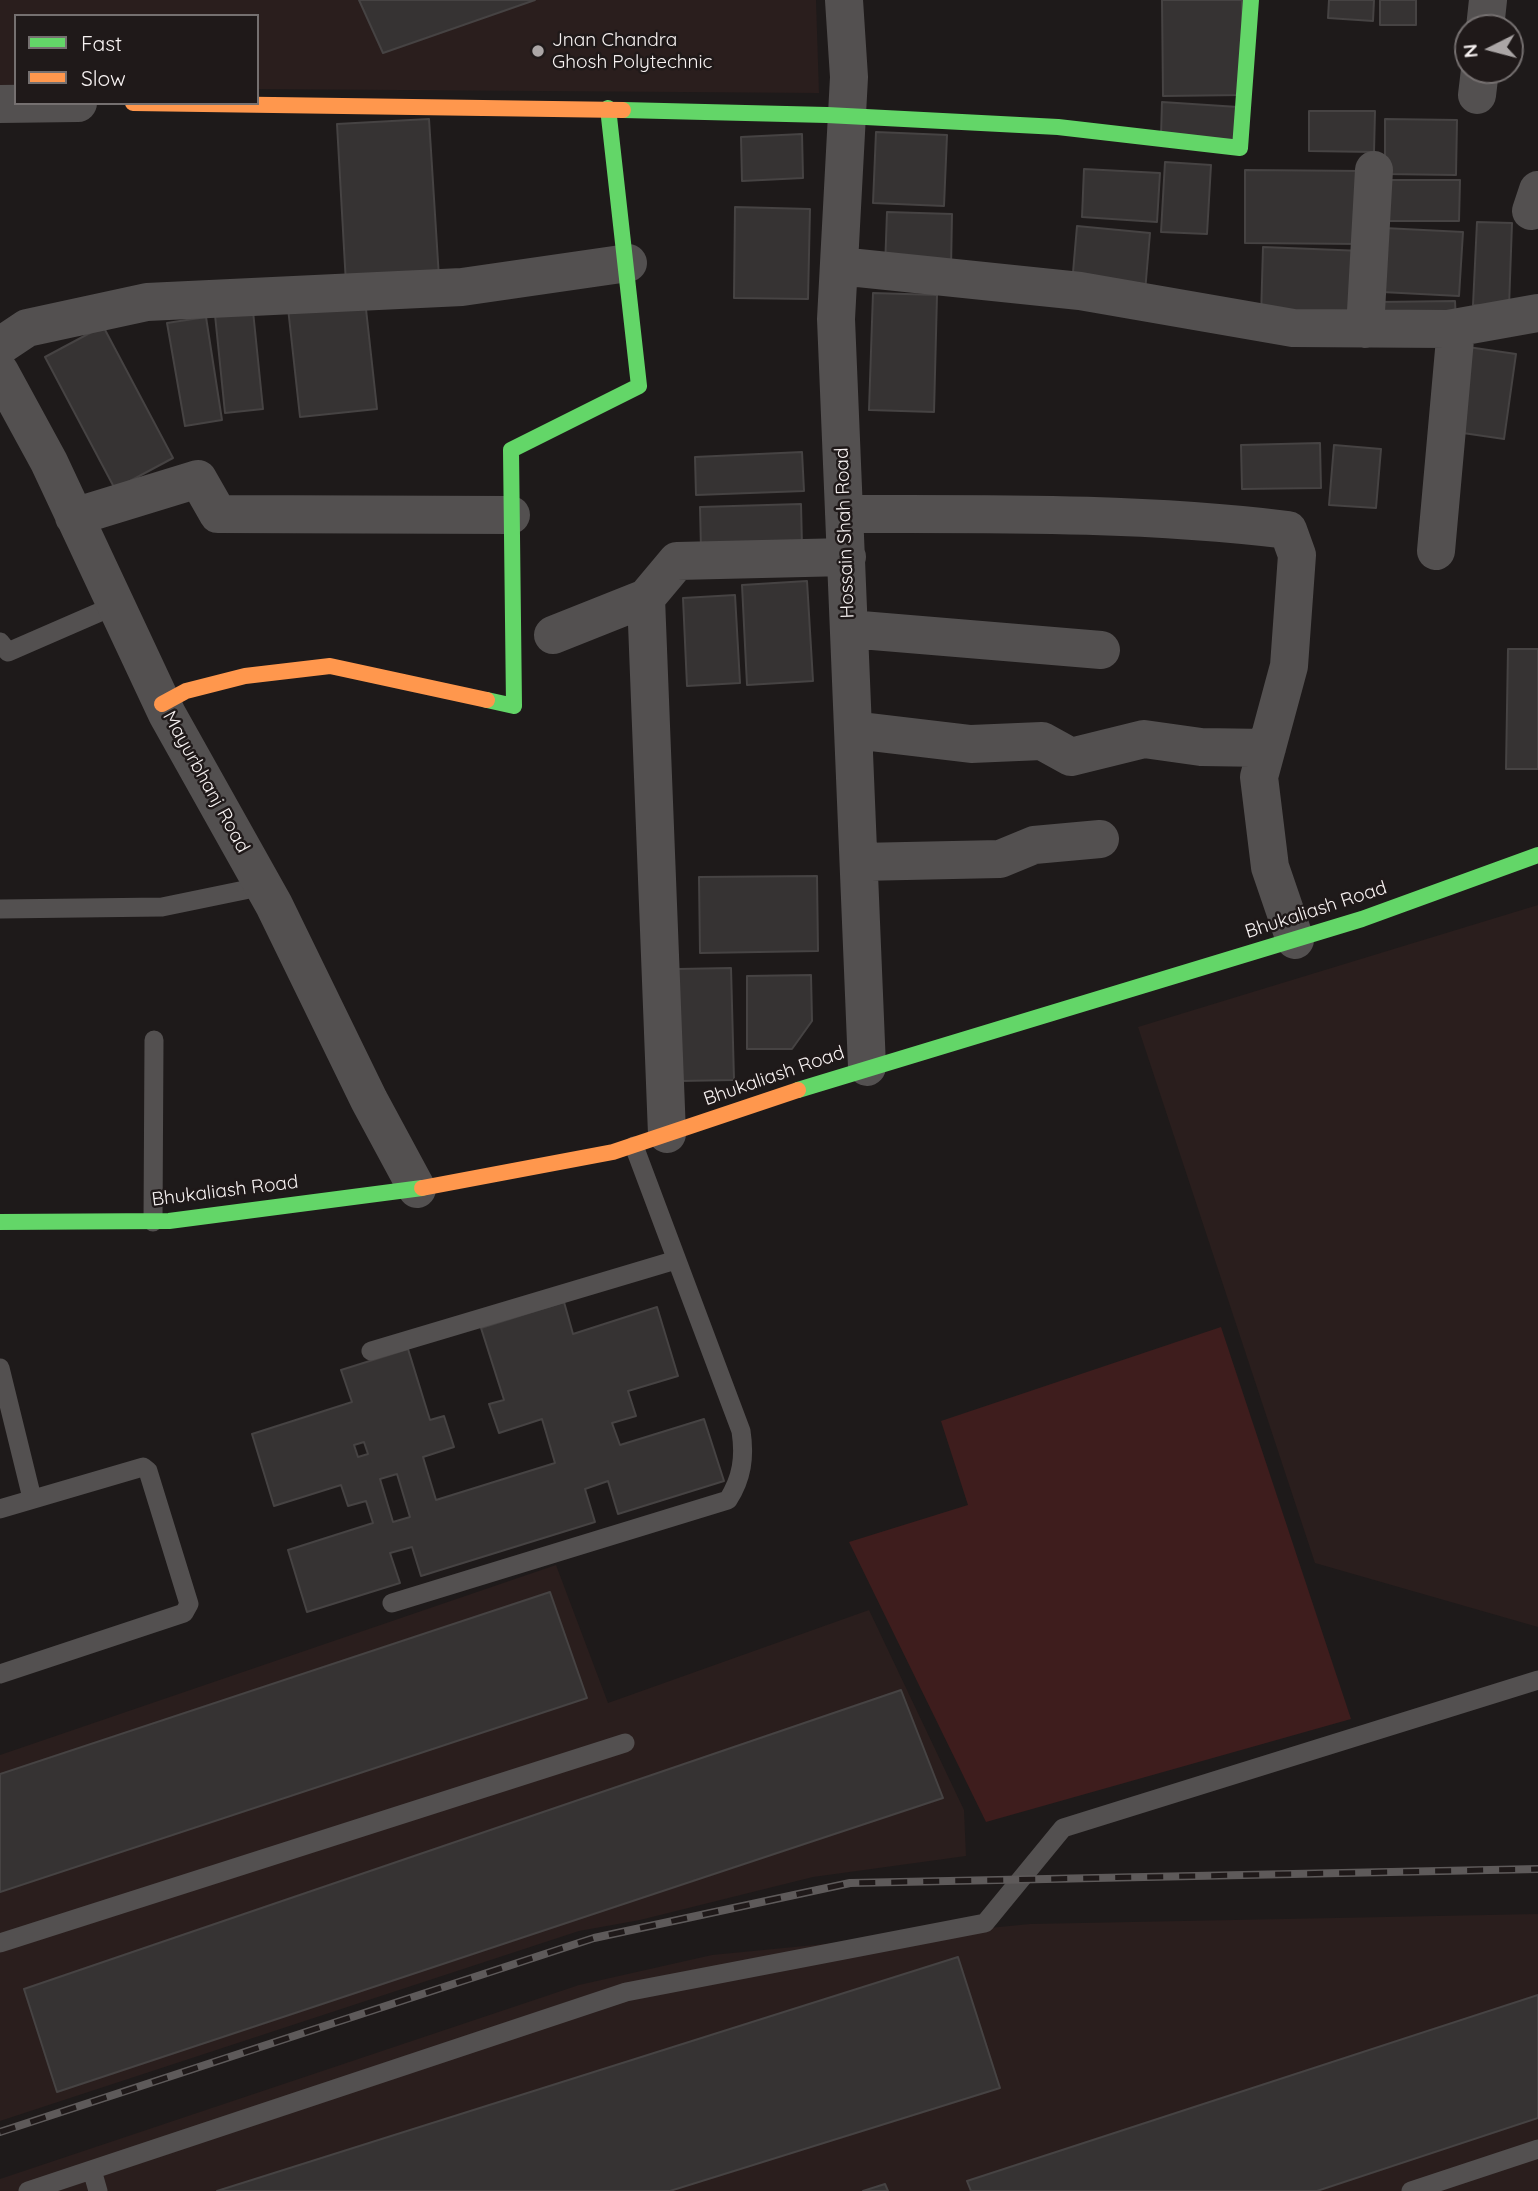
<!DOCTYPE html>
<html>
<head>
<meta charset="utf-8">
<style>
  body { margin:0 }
  #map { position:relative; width:1538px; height:2191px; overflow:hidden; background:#1e1a1a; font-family:Quicksand,sans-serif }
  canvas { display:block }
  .legend { position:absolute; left:14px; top:14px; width:245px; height:91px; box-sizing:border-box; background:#1f1919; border:2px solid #757070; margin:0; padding:9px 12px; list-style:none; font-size:21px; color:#f7f2f2 }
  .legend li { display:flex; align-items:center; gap:14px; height:35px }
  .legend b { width:35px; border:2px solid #757070 }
  .north { position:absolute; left:1454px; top:14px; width:70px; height:70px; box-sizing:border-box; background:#1f1919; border:2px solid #757070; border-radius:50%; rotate:264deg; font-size:19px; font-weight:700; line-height:28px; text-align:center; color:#f7f2f2 }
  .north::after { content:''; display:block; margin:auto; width:24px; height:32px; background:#aba6a6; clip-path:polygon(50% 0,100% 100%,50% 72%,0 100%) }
</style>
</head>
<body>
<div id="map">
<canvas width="1538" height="2191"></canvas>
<ul class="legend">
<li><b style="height:9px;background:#63d668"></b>Fast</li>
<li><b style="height:9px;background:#ff974d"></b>Slow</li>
</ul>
<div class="north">N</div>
</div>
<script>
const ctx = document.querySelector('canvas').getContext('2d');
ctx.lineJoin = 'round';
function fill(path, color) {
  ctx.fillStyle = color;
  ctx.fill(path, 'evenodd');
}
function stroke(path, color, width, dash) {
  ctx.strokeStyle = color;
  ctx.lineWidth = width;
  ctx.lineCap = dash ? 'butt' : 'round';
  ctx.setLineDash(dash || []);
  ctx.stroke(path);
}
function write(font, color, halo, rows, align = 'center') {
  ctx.font = font + ' Quicksand,sans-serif';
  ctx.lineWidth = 5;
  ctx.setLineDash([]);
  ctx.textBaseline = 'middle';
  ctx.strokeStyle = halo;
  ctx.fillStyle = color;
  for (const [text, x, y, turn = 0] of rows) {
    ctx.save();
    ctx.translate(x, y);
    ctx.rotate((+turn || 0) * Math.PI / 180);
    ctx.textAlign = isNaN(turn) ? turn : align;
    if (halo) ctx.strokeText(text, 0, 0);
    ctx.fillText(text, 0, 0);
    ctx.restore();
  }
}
fill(new Path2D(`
  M0,0H816L819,93L257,89V16H16V87H0Z
  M1538,905V1627L1315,1563L1138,1027Z
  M556,1565L608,1703L869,1610L964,1810L966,1856L813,1877L640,1920L579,1931L0,2121V1755Z
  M1538,1914V2191H0V2179L579,1985L712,1955L1030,1924Z`), '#2a1e1d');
fill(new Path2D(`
  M1221,1327L1351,1719L986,1822L849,1542L968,1505L941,1421Z`), '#3e1d1d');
const building = new Path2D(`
  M359,0H535L383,53Z
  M1162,0H1242L1243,95L1163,96Z
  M1329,0H1374L1373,21L1328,18Z
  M1380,0H1416V25H1380Z
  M1162,102L1238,107L1236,140L1161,136Z
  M1309,111H1375L1374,152L1309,151Z
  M429,119L439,278L346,284L337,124Z
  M1385,119L1457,120L1456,175L1385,174Z
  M876,132L947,135L944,206L873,203Z
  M802,134L803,178L742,181L741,137Z
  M1165,162L1211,165L1207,234L1161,232Z
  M1084,169L1160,173L1157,222L1082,217Z
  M1245,170L1363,171L1362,244L1245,243Z
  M1388,180H1460L1459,221H1388Z
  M735,207L810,209L808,299L734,298Z
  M887,212L952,214L951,269L885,268Z
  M1477,222L1512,223L1509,307L1473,305Z
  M1077,226L1150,233L1145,292L1072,284Z
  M1384,228L1463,232L1459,296L1382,292Z
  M1263,247L1363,251L1360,323L1261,318Z
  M873,293L937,295L934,412L869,410Z
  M365,300L377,409L300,417L288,308Z
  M1455,301L1456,322L1379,324V302Z
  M253,311L263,409L225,413L215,315Z
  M206,317L222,420L185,426L167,323Z
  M103,326L173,458L115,489L45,357Z
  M1468,347L1516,354L1504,439L1456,432Z
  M1320,443L1321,488L1242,489L1241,445Z
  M1334,445L1381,449L1376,508L1329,505Z
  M802,452L804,491L696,495L695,457Z
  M801,504L802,546L701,549L700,507Z
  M807,581L813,681L747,685L742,585Z
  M735,595L740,683L687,686L683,598Z
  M1508,649H1538V769H1506Z
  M817,876L818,951L700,953L699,877Z
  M731,968L734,1080L680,1081L678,969Z
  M811,975L812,1021L792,1049H747V976Z
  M564,1302L573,1334L657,1307L678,1376L628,1391L636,1416L612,1423L620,1445L704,1419L724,1481L618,1514L608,1481L585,1489L595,1522L421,1576L412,1547L390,1553L400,1583L307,1612L288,1550L373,1523L366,1501L348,1506L341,1485L274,1506L252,1434L352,1402L341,1370L408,1349L430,1420L444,1416L454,1447L423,1457L436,1500L555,1463L542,1419L499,1433L489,1404L504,1400L481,1328ZM364,1442L368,1454L358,1457L354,1445ZM397,1474L410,1517L393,1522L380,1479Z
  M550,1592L587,1698L0,1892V1774Z
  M901,1690L943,1798L57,2092L24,1989Z
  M958,1957L1000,2088L670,2191H217Z
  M1538,1995V2118L1317,2191H971L967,2181Z
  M885,2184L888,2191H863Z`);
fill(building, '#363333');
stroke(building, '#464343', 2);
stroke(new Path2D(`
  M0,642L8,652L116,605
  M0,909L162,907L264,886
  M153,1222L154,1040
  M371,1351L676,1260
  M0,1368L32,1498
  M0,1509L143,1467L148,1471L189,1604L184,1613L0,1674
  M392,1603L728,1500C742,1478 745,1457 741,1431L634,1146
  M0,1943L625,1743
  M92,2170L98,2191
  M28,2191L626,1992L985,1923L1063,1828L1538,1680
  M1411,2191L1538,2149`), '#535050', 19);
stroke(new Path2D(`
  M844,0L849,77L836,319L867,1067
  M1485,28L1488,0
  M1477,95L1480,70
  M0,104L78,103
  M1531,211L1538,190
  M839,266L1080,291L1293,328L1448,329L1538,313
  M1365,329L1374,170
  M0,346L27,328L147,302L462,287L628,263
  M0,372L49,462L167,714L274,905L369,1100L417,1189
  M844,514C993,514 1141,512 1288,530L1297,555L1289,666L1259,777L1270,867L1295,940
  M74,517L198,479L218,514L511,515
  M1436,551L1456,328
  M849,629L1101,650
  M553,635L646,598
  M853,730L971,744L1042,741L1071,757L1144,739L1201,747L1267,748
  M859,862L1000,859L1034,845L1100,839
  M667,1134L646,598L677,561L847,557`), '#535050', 38);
stroke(new Path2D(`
  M623,110L827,115L1058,127L1240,148L1251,0
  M487,700L514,706L511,450L639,386L608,108
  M798,1090L1362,919L1538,855
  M0,1222L169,1221L422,1188`), '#63d668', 16);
stroke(new Path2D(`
  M133,103L623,110
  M162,704L186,691L245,676L330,666L487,700
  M422,1188L613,1152L798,1090`), '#ff974d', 16);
const rail = new Path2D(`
  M0,2132L594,1938L850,1883L1538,1869`);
stroke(rail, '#5e5a5a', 8);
stroke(rail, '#1f1919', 5, [16]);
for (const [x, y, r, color] of [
  [538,51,7,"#aba6a6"]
]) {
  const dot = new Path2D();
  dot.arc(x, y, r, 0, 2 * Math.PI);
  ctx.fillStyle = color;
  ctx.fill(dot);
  stroke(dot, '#1f1919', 2.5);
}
write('19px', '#f7f2f2', '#1f1919', [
  ["Jnan Chandra",552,40],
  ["Ghosh Polytechnic",552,62]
], 'left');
write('19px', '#f7f2f2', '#1f1919', [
  ["Hossain Shah Road",845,533,-92],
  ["Mayurbhanj Road",206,782,61],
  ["Bhukaliash Road",1316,910,-18],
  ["Bhukaliash Road",774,1076,-19],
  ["Bhukaliash Road",225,1191,-7]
]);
</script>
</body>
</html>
